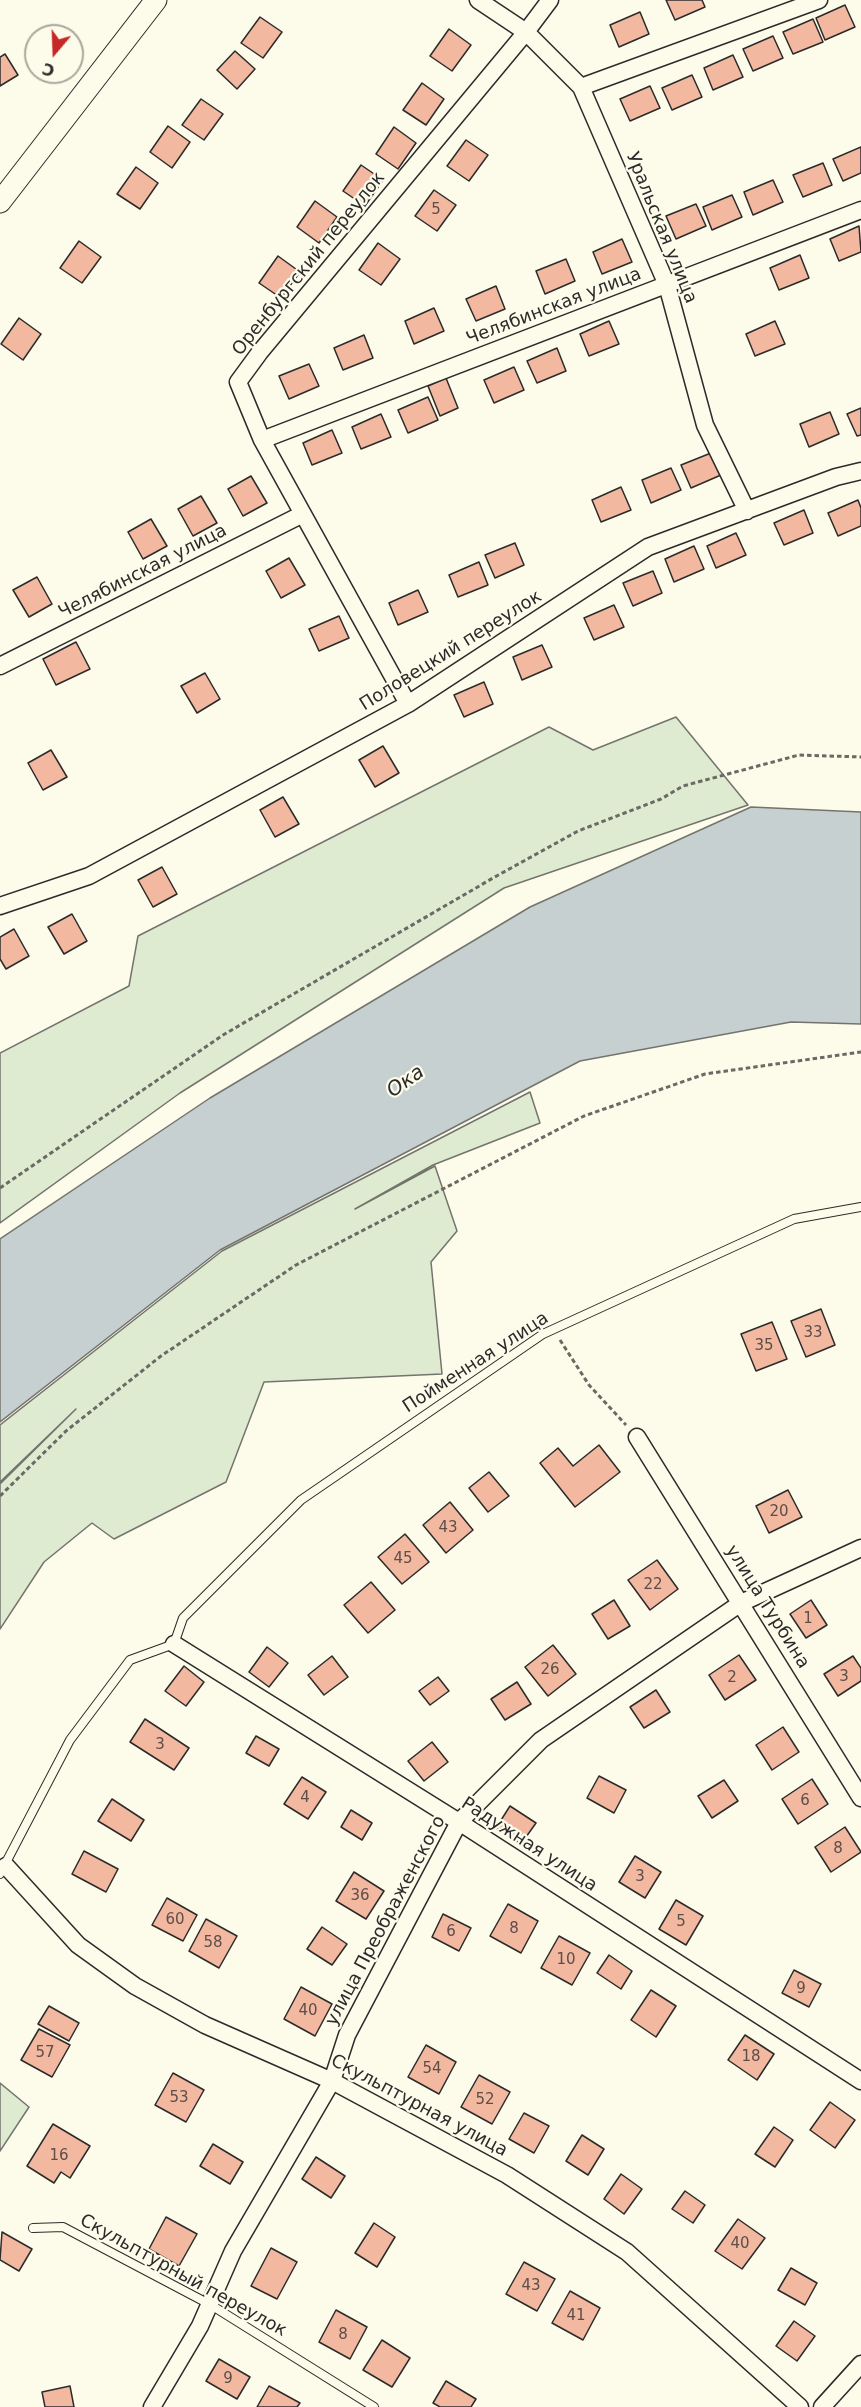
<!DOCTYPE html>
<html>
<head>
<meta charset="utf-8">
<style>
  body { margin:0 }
  #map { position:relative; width:861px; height:2407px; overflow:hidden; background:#fdfbea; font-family:"DejaVu Sans",sans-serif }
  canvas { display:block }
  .north { position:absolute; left:24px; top:24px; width:60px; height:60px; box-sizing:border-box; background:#fdfbea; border:2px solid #a9a89e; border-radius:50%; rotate:199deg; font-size:16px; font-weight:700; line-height:24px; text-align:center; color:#2b2b2b }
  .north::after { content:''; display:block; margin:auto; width:21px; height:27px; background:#c62828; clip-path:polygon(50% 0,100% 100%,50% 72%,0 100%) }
</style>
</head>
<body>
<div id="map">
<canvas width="861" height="2407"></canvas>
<div class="north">С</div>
</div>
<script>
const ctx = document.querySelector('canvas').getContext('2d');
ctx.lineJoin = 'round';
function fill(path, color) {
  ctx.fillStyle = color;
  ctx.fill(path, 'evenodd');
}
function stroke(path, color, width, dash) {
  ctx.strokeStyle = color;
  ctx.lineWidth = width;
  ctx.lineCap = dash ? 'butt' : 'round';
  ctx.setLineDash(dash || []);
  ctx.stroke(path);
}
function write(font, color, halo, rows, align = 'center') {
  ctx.font = font + ' "DejaVu Sans",sans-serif';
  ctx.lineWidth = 4.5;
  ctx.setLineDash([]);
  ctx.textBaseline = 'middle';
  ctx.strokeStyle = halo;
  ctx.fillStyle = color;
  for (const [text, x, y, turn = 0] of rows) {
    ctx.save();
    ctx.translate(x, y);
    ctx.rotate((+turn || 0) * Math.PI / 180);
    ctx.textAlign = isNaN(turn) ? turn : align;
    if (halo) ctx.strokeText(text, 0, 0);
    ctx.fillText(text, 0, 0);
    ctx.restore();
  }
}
const green = new Path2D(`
  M676,717L748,805L504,888L180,1093L0,1223V1053L129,986L138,936L549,727L593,750Z
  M530,1092L540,1123L433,1165L355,1209L435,1166L457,1231L431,1262L442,1374L264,1382L226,1482L114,1539L92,1523L44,1562L0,1629V1484L76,1409L0,1482V1425L222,1251Z
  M0,2083L29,2107L0,2151Z`);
fill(green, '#deebd1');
stroke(green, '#74746e', 1.5);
const water = new Path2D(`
  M751,807L861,812V1024L791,1022L580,1061L220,1250L0,1422V1239L210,1098L530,907Z`);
fill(water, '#c7d0d0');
stroke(water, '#74746e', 1.5);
const building = new Path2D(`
  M666,0H702L705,7L675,20Z
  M845,5L855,27L825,40L816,18Z
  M640,12L649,34L619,47L610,25Z
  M260,17L282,32L263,58L241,43Z
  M813,19L823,42L793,54L783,32Z
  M449,29L471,45L452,71L430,56Z
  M773,36L783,58L753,71L743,49Z
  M235,51L255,69L237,89L217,70Z
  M5,54L18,75L0,86V57Z
  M733,55L743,77L713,90L704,68Z
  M692,75L702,97L672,110L662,88Z
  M422,83L444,99L426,125L403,110Z
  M650,86L660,108L630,121L620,99Z
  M201,99L223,114L204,140L182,125Z
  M168,126L190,142L172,168L150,152Z
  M394,127L416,143L398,169L376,154Z
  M466,140L488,155L469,181L447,166Z
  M861,147V173L843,181L833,159Z
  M823,163L832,185L803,197L793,175Z
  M361,165L383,180L365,206L343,191Z
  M136,167L158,183L140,209L117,194Z
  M773,180L783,202L753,215L744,192Z
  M434,190L456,205L437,231L415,216Z
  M732,195L742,217L712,230L703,207Z
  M315,201L337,217L319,243L297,227Z
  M696,204L706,226L676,239L666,216Z
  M859,226L861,252L839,261L830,239Z
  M622,239L632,262L602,274L593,252Z
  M79,241L101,257L82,283L60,268Z
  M378,243L400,259L381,285L359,270Z
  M800,255L809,278L779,290L770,268Z
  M278,256L300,272L281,298L259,283Z
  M566,259L575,281L545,294L536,271Z
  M496,286L505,309L476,321L466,299Z
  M434,308L444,331L414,344L405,321Z
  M19,318L41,334L23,360L1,344Z
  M609,321L619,344L589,356L580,334Z
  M775,321L785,344L755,356L746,334Z
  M364,335L373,358L343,370L334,348Z
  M557,348L566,371L537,383L527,361Z
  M309,364L319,386L289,399L279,376Z
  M514,367L524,390L494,403L484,380Z
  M446,378L458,408L440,416L428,386Z
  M428,397L438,420L408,433L398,410Z
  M861,408V435L857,436L847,414Z
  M830,412L839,434L809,447L800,424Z
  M381,414L391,437L361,449L352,427Z
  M332,430L342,453L312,465L303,443Z
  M711,453L721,475L691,488L681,465Z
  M671,468L681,490L651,503L642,480Z
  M251,476L267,503L243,516L228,489Z
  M621,487L631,510L601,522L592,500Z
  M201,496L217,523L193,536L178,509Z
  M858,500L861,508V526L838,536L828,513Z
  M804,510L813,533L784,545L774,523Z
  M151,519L167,546L143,559L128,532Z
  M736,533L746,555L716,568L707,546Z
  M515,543L524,565L495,578L485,555Z
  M694,546L704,569L674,582L665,559Z
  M289,558L305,585L281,598L266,571Z
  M479,562L488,585L458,597L449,575Z
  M653,571L662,593L633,606L623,583Z
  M37,577L52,604L29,617L13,590Z
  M418,590L428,612L398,625L389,603Z
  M614,605L624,627L594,640L584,618Z
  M339,616L349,638L319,651L309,629Z
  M76,642L90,669L56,685L43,659Z
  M542,645L552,667L522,680L513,657Z
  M205,673L220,699L197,713L181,686Z
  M484,682L493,704L464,717L454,695Z
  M383,746L399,773L375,787L359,760Z
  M51,750L67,777L43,790L28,763Z
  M283,797L299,824L275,837L260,810Z
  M162,867L177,894L153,907L138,880Z
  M72,914L87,941L64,954L48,927Z
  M14,929L29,956L6,969L0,959V937Z
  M821,1309L835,1345L806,1357L791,1321Z
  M772,1322L787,1359L756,1371L741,1334Z
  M599,1445L620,1472L575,1507L540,1463L558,1448L573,1466Z
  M489,1472L509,1496L488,1512L469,1488Z
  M788,1490L802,1517L769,1533L756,1506Z
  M450,1502L473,1530L446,1553L423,1525Z
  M405,1534L429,1562L402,1584L378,1557Z
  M657,1560L678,1589L650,1610L628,1580Z
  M371,1582L395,1610L368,1633L344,1605Z
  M614,1600L630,1626L608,1639L592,1614Z
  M811,1600L827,1625L806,1638L790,1614Z
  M553,1645L576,1674L548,1696L525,1667Z
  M267,1647L288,1663L269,1687L249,1672Z
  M739,1655L756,1680L725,1700L709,1675Z
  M332,1656L348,1677L324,1695L308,1675Z
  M853,1656L861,1668V1681L838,1696L824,1674Z
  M184,1666L204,1682L186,1706L165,1691Z
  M438,1677L449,1691L430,1705L419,1691Z
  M517,1682L531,1704L505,1720L491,1699Z
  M656,1690L670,1712L644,1728L630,1707Z
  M145,1719L189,1748L174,1770L130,1742Z
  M783,1727L799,1752L772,1770L756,1745Z
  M256,1736L279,1749L269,1766L246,1753Z
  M432,1742L448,1762L424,1781L408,1761Z
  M599,1776L626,1790L614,1813L587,1798Z
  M302,1777L326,1792L308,1819L284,1804Z
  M812,1779L828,1804L798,1824L782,1799Z
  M724,1780L738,1801L712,1818L698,1796Z
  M112,1799L144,1820L131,1841L98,1821Z
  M510,1806L536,1823L521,1844L496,1828Z
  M351,1810L372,1823L362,1840L341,1827Z
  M845,1827L861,1852L831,1872L815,1847Z
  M84,1851L118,1869L106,1892L72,1874Z
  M635,1856L661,1872L645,1898L619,1882Z
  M354,1872L384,1891L366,1919L336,1901Z
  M167,1898L197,1915L183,1941L152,1925Z
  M676,1900L703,1916L686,1945L659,1929Z
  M508,1904L538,1921L521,1953L490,1936Z
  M443,1914L471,1928L459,1951L432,1937Z
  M206,1919L237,1936L219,1968L189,1951Z
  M322,1927L347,1944L332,1965L307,1949Z
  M559,1936L590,1953L572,1985L541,1968Z
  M609,1955L632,1971L621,1989L597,1973Z
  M794,1970L821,1984L809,2007L782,1993Z
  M301,1987L332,2004L315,2036L284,2019Z
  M651,1990L676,2006L656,2037L631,2020Z
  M49,2006L79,2023L69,2041L38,2024Z
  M39,2029L70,2045L52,2077L21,2060Z
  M745,2035L774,2054L757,2080L728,2060Z
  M426,2045L456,2062L439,2094L408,2077Z
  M173,2073L204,2090L186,2122L155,2105Z
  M479,2075L510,2092L492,2124L461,2107Z
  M830,2102L855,2120L835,2148L810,2130Z
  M524,2113L549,2126L534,2153L509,2139Z
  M53,2124L90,2146L70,2178L61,2172L54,2183L27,2166Z
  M774,2127L793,2140L775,2167L755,2154Z
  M582,2135L604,2149L588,2175L566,2161Z
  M213,2144L243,2162L230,2184L200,2166Z
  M316,2157L345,2176L331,2198L302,2179Z
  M621,2174L642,2189L624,2214L604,2199Z
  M685,2191L705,2205L693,2223L672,2209Z
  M166,2217L197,2234L179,2266L149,2249Z
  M738,2219L765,2238L742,2269L715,2251Z
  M374,2223L395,2237L377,2267L355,2253Z
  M2,2232L32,2249L19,2271L0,2260Z
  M271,2248L297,2262L277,2299L251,2286Z
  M524,2262L555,2279L537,2311L506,2294Z
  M791,2268L817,2283L805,2305L778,2290Z
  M570,2291L600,2308L583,2340L552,2323Z
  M336,2310L367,2327L350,2359L319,2342Z
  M794,2321L815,2336L797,2361L776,2346Z
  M382,2340L410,2358L392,2387L363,2370Z
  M219,2359L250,2377L237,2399L206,2381Z
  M446,2381L476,2399L471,2407H440L433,2403Z
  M70,2386L74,2407H45L42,2392Z
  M269,2386L300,2403L297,2407H257Z`);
fill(building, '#f2b8a0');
stroke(building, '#2b2b2b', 1.5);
const service = new Path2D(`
  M0,1874L70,1740L130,1660L174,1644L183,1618L301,1500L543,1334L794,1219L861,1207
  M33,2228L63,2227L211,2305L374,2407`);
const minor = new Path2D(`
  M478,0L526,32L581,87L667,285L705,425L747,511
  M581,87L819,0
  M262,440L861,210
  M0,666L303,514
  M408,704L262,440L238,382L260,352L526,32L550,0
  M0,906L89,876L408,704L648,547L836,477L861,471
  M637,1437L861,1798
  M174,1644L459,1822L861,2081
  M6,1866L78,1945L135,1986L205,2025L332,2081L507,2175L627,2252L800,2407
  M152,2407L200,2326L233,2251L332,2081L347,2035L459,1822L541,1740L741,1603L861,1548
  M822,2407L861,2364`);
const tertiary = new Path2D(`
  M0,202L156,0`);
stroke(service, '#2b2b2b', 10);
stroke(minor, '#2b2b2b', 19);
stroke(tertiary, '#2b2b2b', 23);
stroke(new Path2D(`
  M0,1188L223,1035L493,878L578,831L661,799L683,786L799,755L861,757
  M560,1340L589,1385L626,1425
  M0,1496L66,1431L161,1356L296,1265L584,1116L705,1074L861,1052`), '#6a6964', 3, [4.5, 3]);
stroke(service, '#fdfbea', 8);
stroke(minor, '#fdfbea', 16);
stroke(tertiary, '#fdfbea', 21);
write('15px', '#5d4e48', null, [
  ["5",436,210],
  ["33",813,1333],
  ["35",764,1346],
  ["20",779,1512],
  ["43",448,1528],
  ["45",403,1559],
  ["22",653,1585],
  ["1",808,1619],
  ["26",550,1670],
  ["3",844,1677],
  ["2",732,1678],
  ["3",160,1745],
  ["4",305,1798],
  ["6",805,1801],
  ["8",838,1849],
  ["3",640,1877],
  ["36",360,1896],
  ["60",175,1920],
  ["5",681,1922],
  ["8",514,1929],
  ["6",451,1932],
  ["58",213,1943],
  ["10",566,1960],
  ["9",801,1989],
  ["40",308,2011],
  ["57",45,2053],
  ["18",751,2057],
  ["54",432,2069],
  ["53",179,2098],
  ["52",485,2100],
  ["16",59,2156],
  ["40",740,2244],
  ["43",531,2286],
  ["41",576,2316],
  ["8",343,2335],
  ["9",228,2379]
]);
write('18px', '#2b2b2b', '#fdfbea', [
  ["Уральская улица",661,228,68],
  ["Оренбургский переулок",309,264,-51],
  ["Челябинская улица",554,307,-21],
  ["Челябинская улица",143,572,-27],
  ["Половецкий переулок",451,651,-32],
  ["Пойменная улица",476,1363,-33],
  ["улица Турбина",767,1607,58],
  ["Радужная улица",529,1845,33],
  ["улица Преображенского",386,1921,-62],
  ["Скульптурная улица",419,2106,28],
  ["Скульптурный переулок",183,2276,29]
]);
write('italic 20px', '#2b2b2b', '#fdfbea', [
  ["Ока",406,1082,-35]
]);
</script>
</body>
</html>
